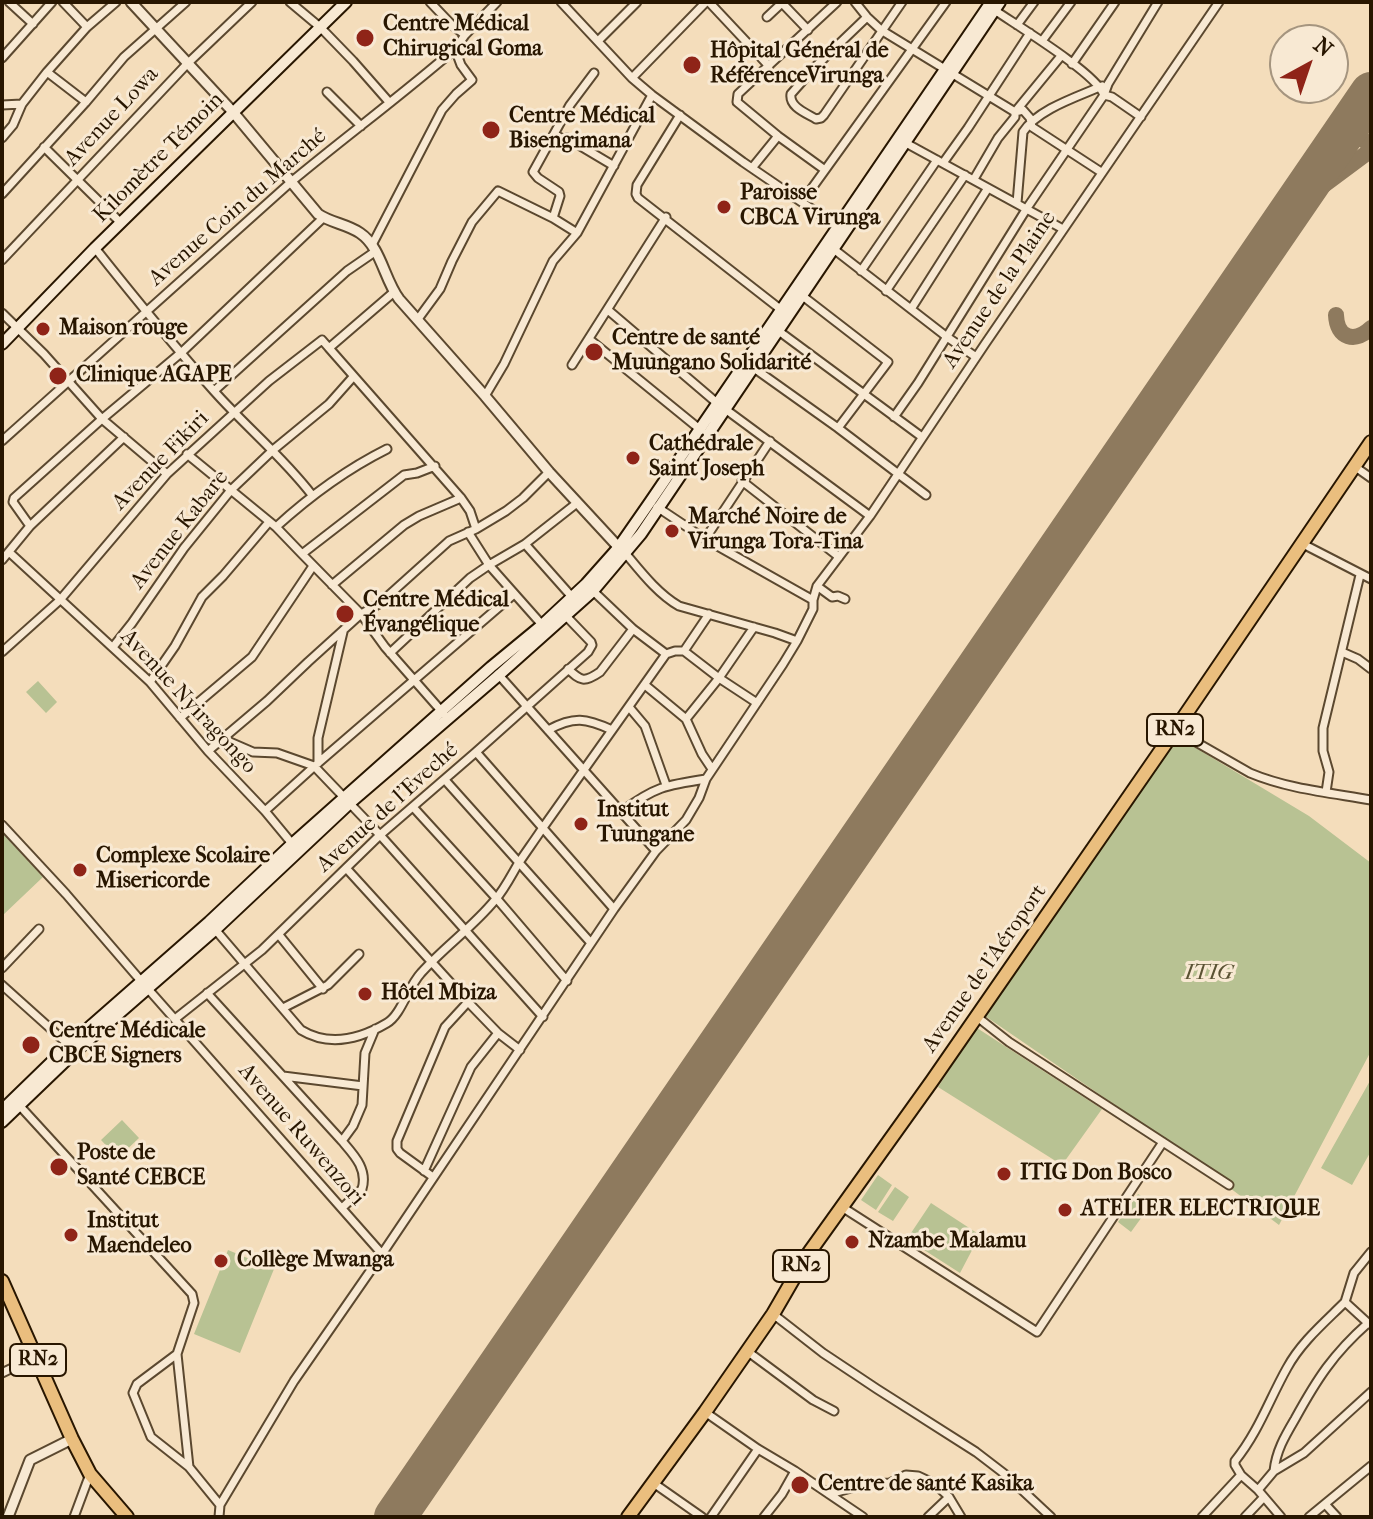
<!DOCTYPE html>
<html>
<head>
<meta charset="utf-8">
<style>
  body { margin:0 }
  #map { position:relative; width:1373px; height:1519px; overflow:hidden; background:#f4ddbb; font-family:"IM FELL French Canon",serif }
  canvas { display:block }
  .frame { position:absolute; inset:0; border:4px solid #281600; pointer-events:none }
  .north { position:absolute; left:1269px; top:24px; width:80px; height:80px; box-sizing:border-box; background:#f8e9d3; border:2px solid #a5957f; border-radius:50%; rotate:40deg; font-size:22px; font-weight:700; line-height:32px; text-align:center; color:#281600 }
  .north::after { content:''; display:block; margin:auto; width:28px; height:36px; background:#8f2418; clip-path:polygon(50% 0,100% 100%,50% 72%,0 100%) }
</style>
</head>
<body>
<div id="map">
<canvas width="1373" height="1519"></canvas>
<div class="frame"></div>
<div class="north">N</div>
</div>
<script>
const ctx = document.querySelector('canvas').getContext('2d');
ctx.lineJoin = 'round';
function fill(path, color) {
  ctx.fillStyle = color;
  ctx.fill(path, 'evenodd');
}
function stroke(path, color, width, dash) {
  ctx.strokeStyle = color;
  ctx.lineWidth = width;
  ctx.lineCap = dash ? 'butt' : 'round';
  ctx.setLineDash(dash || []);
  ctx.stroke(path);
}
function write(font, color, halo, rows, align = 'center') {
  ctx.font = font + ' "IM FELL French Canon",serif';
  ctx.lineWidth = 6;
  ctx.setLineDash([]);
  ctx.textBaseline = 'middle';
  ctx.strokeStyle = halo;
  ctx.fillStyle = color;
  for (const [text, x, y, turn = 0] of rows) {
    ctx.save();
    ctx.translate(x, y);
    ctx.rotate((+turn || 0) * Math.PI / 180);
    ctx.textAlign = isNaN(turn) ? turn : align;
    if (halo) ctx.strokeText(text, 0, 0);
    ctx.fillText(text, 0, 0);
    ctx.restore();
  }
}
fill(new Path2D(`
  M38,681L57,702L46,713L26,692Z
  M1176,736L1309,816L1371,863V1051L1279,1225L1169,1142L985,1016Z
  M2,833L43,877L2,916Z
  M977,1028L1102,1109L1062,1165L938,1087Z
  M1371,1079V1151L1352,1185L1321,1168Z
  M122,1120L139,1138L118,1158L101,1140Z
  M878,1175L892,1185L876,1210L861,1200Z
  M895,1187L909,1197L893,1221L878,1212Z
  M1138,1194L1149,1201L1144,1207L1147,1210L1131,1232L1118,1222Z
  M931,1203L980,1235L960,1273L907,1239Z
  M228,1250L274,1269L240,1353L194,1334Z`), '#b8c293');
stroke(new Path2D(`
  M1355,116C1354,130 1356,140 1371,143
  M1288,214L1301,202L1371,150
  M1336,315C1337,339 1355,343 1371,328`), '#8e7a5e', 16);
stroke(new Path2D(`
  M395,1517L1371,93`), '#8e7a5e', 42);
const minor = new Path2D(`
  M9,2L33,24
  M63,2L87,27
  M290,2L321,28L353,61L389,102
  M430,2L451,24L465,35
  M561,2L632,78L652,95L743,162L841,229
  M709,2L769,66
  M855,2L867,17L881,30L1015,112L1023,110L1030,118L1032,127L1101,172
  M782,3L808,30
  M993,9C1016,25 1096,73 1104,95L1112,97L1141,117
  M767,17L783,2
  M867,17L814,68L791,94C789,107 806,113 816,119L821,118L824,115L902,2
  M1017,25L1034,2
  M598,41L637,2
  M1042,41L1071,2
  M2,58L52,2
  M1072,64L1115,2
  M47,72L86,102
  M632,78L706,2
  M327,92L361,126
  M2,105L22,104
  M680,115L637,185L636,194L638,198L784,312
  M554,134L564,140L567,138L614,166
  M2,138L13,125L22,104L47,72L87,27L116,2
  M904,142L1063,229
  M44,147L121,223
  M943,163L968,128L1030,33
  M752,168L778,136
  M825,170L778,136L737,102L738,94L837,2
  M974,179L998,138L1015,117V112L1061,56
  M2,194L86,102L124,57L186,2
  M802,202L946,2
  M1017,203L1023,132C1038,109 1077,97 1102,86
  M553,218L560,196L559,192L538,178L533,172L570,105L594,73
  M372,245L442,110L456,94L472,80L461,65L455,49
  M831,247L947,337L976,357
  M95,248C134,297 173,345 214,391C246,427 283,457 312,495
  M2,260L187,64L252,2
  M861,271L937,160
  M886,291L965,175
  M800,294L888,362L838,428
  M911,309L988,188
  M608,310L717,403L870,516
  M2,313L44,354L102,419L167,474
  M418,319L440,289L452,261L472,222L498,191L553,218L577,233
  M776,329L922,437
  M589,339L702,431
  M329,348L461,498L470,511L476,529
  M572,365L666,217
  M751,366L838,428L926,495
  M214,391L347,271L376,251
  M485,396L504,364L553,261L577,233L652,95
  M894,417L918,383L1027,208L1104,95L1108,84L1158,2
  M2,441L291,182C345,137 402,95 455,49L465,35L497,2
  M187,454L276,527L302,554L361,614L385,647L444,714
  M1354,466L1371,478
  M742,481L839,557
  M657,507L705,539L813,600
  M30,526L13,502L14,498L102,419L182,352L323,218
  M276,527C310,496 345,470 387,449
  M468,532L489,565L544,627
  M705,539L770,441
  M1301,543L1371,579
  M525,544L572,597
  M9,552L150,682L208,751L265,811L294,846
  M302,554L404,475L417,473L435,466
  M626,554C641,572 658,594 679,606L775,633L797,641
  M2,560L30,526L124,437
  M332,585L404,525L419,516L461,498
  M817,586L832,597L838,596L845,599
  M591,589L633,629L666,654
  M113,647L132,623L184,548L231,490L273,450L329,404L353,377
  M684,651L709,614
  M2,652L60,600L167,474L269,381L322,340L329,348L394,292
  M1342,652L1358,659L1371,669
  M390,653L470,578L489,565L525,544L577,503
  M568,669C581,681 584,683 600,672L633,629
  M498,674L656,851
  M150,682L175,646L202,597L223,576L269,522
  M645,685L686,719L702,754L712,769
  M629,707L645,726L666,785
  M180,718L252,657L313,566
  M686,719L719,678L754,627
  M548,730C574,716 586,718 612,730
  M1175,730L1250,773C1288,789 1331,793 1371,800
  M223,739L253,752L277,753L314,766L380,835L543,1017
  M208,751L267,701L308,662L361,614L379,604L449,541L476,529L506,511L523,498L549,472
  M476,752L614,909
  M318,763V738L343,632
  M445,780L591,943
  M1326,792L1329,772L1323,751V728L1360,575
  M413,807L497,899L567,981
  M265,811L318,763L514,594
  M621,812C654,787 666,785 706,779
  M2,825L66,894L141,981L382,1254
  M346,868L468,1002L498,1033L520,1050
  M213,927L301,1030C329,1047 360,1039 387,1023C401,1015 408,987 421,973C444,947 473,927 495,900C504,890 511,876 518,864C526,852 534,841 542,829C584,770 625,712 666,654L675,651H684L719,678L757,703
  M279,935L323,989
  M2,968L39,929
  M2,985L71,1047
  M207,993L342,1141C354,1155 368,1169 362,1189L342,1208
  M283,1008L328,985L359,954
  M976,1016L1009,1042L1229,1185
  M175,1019L262,950L380,835L476,752L588,652L592,645L591,642L566,616
  M283,1076L363,1086
  M19,1105L192,1294L194,1303L177,1354L189,1467
  M342,1141L353,1126L362,1105L365,1053L375,1029
  M424,1171L471,1067L498,1033
  M433,1177L400,1153L397,1149V1141L445,1027L468,1002
  M842,1207L1037,1332L1163,1142
  M1345,1302C1325,1322 1301,1342 1287,1368C1269,1400 1259,1431 1235,1461V1465L1241,1475L1258,1490L1274,1471L1304,1453L1371,1392
  M773,1314L823,1353L877,1389L976,1452L1006,1475L1051,1517
  M1369,1324L1345,1302L1354,1273L1371,1252
  M747,1351L813,1400L834,1411
  M177,1354L137,1384L133,1393L151,1437L189,1467L220,1505
  M2,1373L37,1356
  M705,1412L758,1449L795,1471L863,1517
  M1274,1471C1276,1451 1285,1436 1295,1419C1317,1379 1333,1354 1368,1323
  M652,1482L702,1517
  M1258,1490L1281,1517
  M829,1494L866,1484L890,1483L906,1475L918,1476L935,1484L949,1497L961,1517
  M1325,1504L1337,1517
  M74,1517L90,1474
  M219,1517L220,1505L294,1381L382,1254L614,909L656,851L686,820L699,798L706,779L783,664L797,641L813,609V600L817,586L870,516L985,344L1219,2
  M711,1517L758,1449
  M764,1517L782,1494L795,1471
  M928,1517L949,1497
  M1202,1517L1241,1475
  M1245,1517L1264,1497
  M1309,1517L1371,1466`);
const tertiary = new Path2D(`
  M131,2L233,112L318,214C331,223 347,224 360,233C381,247 384,279 399,299L485,396L549,472L623,552
  M8,1517L30,1460L72,1439`);
const secondary = new Path2D(`
  M2,344L95,248L346,2
  M2,1110L69,1045L209,922L292,844L491,667L542,625L586,584L618,548L650,502L991,2
  M2,1122L76,1051L216,929L350,803L499,675L593,591L641,534L1000,2`);
const trunk = new Path2D(`
  M2,1281L72,1439L90,1474L127,1517
  M628,1517L705,1412L773,1314L806,1257L932,1081L1175,730L1371,442`);
stroke(minor, '#5b482f', 11);
stroke(tertiary, '#5b482f', 13);
stroke(secondary, '#281600', 14);
stroke(trunk, '#281600', 16);
stroke(minor, '#f8e9d3', 7);
stroke(tertiary, '#f8e9d3', 9);
stroke(secondary, '#f8e9d3', 10);
stroke(trunk, '#eabe7e', 12);
for (const [x, y, r, color] of [
  [365,38,10,"#8f2418"],
  [692,65,10,"#8f2418"],
  [491,130,10,"#8f2418"],
  [724,207,8,"#8f2418"],
  [43,329,8,"#8f2418"],
  [594,352,10,"#8f2418"],
  [58,376,10,"#8f2418"],
  [633,458,8,"#8f2418"],
  [672,531,8,"#8f2418"],
  [345,614,10,"#8f2418"],
  [581,824,8,"#8f2418"],
  [80,870,8,"#8f2418"],
  [365,994,8,"#8f2418"],
  [31,1045,10,"#8f2418"],
  [59,1167,10,"#8f2418"],
  [1004,1174,8,"#8f2418"],
  [1065,1210,8,"#8f2418"],
  [71,1235,8,"#8f2418"],
  [852,1242,8,"#8f2418"],
  [221,1261,8,"#8f2418"],
  [800,1485,10,"#8f2418"]
]) {
  const dot = new Path2D();
  dot.arc(x, y, r, 0, 2 * Math.PI);
  ctx.fillStyle = color;
  ctx.fill(dot);
  stroke(dot, '#f8e9d3', 3);
}
for (const [x, y, w] of [
  [1175,730,56],
  [801,1266,56],
  [38,1360,56]
]) {
  const box = new Path2D();
  box.roundRect(x - w / 2, y - 16, w, 32, 6);
  ctx.fillStyle = '#f8e9d3';
  ctx.fill(box);
  stroke(box, '#281600', 2);
}
write('bold 20px', '#281600', null, [
  ["RN2",1175,730],
  ["RN2",801,1266],
  ["RN2",38,1360]
]);
write('bold 22px', '#281600', '#f8e9d3', [
  ["Centre Médical",383,25],
  ["Chirugical Goma",383,50],
  ["Hôpital Général de",710,52],
  ["RéférenceVirunga",710,77],
  ["Centre Médical",509,117],
  ["Bisengimana",509,142],
  ["Paroisse",740,194],
  ["CBCA Virunga",740,219],
  ["Maison rouge",59,329],
  ["Centre de santé",612,339],
  ["Muungano Solidarité",612,364],
  ["Clinique AGAPE",76,376],
  ["Cathédrale",649,445],
  ["Saint Joseph",649,470],
  ["Marché Noire de",688,518],
  ["Virunga Tora-Tina",688,543],
  ["Centre Médical",363,601],
  ["Évangélique",363,626],
  ["Institut",597,811],
  ["Tuungane",597,836],
  ["Complexe Scolaire",96,857],
  ["Misericorde",96,882],
  ["Hôtel Mbiza",381,994],
  ["Centre Médicale",49,1032],
  ["CBCE Signers",49,1057],
  ["Poste de",77,1154],
  ["Santé CEBCE",77,1179],
  ["ITIG Don Bosco",1020,1174],
  ["ATELIER ELECTRIQUE",1081,1210],
  ["Institut",87,1222],
  ["Maendeleo",87,1247],
  ["Nzambe Malamu",868,1242],
  ["Collège Mwanga",237,1261],
  ["Centre de santé Kasika",818,1485]
], 'left');
write('22px', '#281600', '#f8e9d3', [
  ["Avenue Lowa",112,117,-47],
  ["Kilomètre Témoin",159,158,-45],
  ["Avenue Coin du Marché",238,208,-41],
  ["Avenue de la Plaine",1000,290,-56],
  ["Avenue Fikiri",161,461,-46],
  ["Avenue Kabare",180,530,-52],
  ["Avenue Nyiragongo",188,702,47],
  ["Avenue de l'Eveché",388,808,-42],
  ["Avenue de l'Aéroport",985,969,-55],
  ["Avenue Ruwenzori",301,1135,49]
]);
write('italic 22px', '#5a5233', '#f8e9d3', [
  ["ITIG",1209,974]
]);
</script>
</body>
</html>
